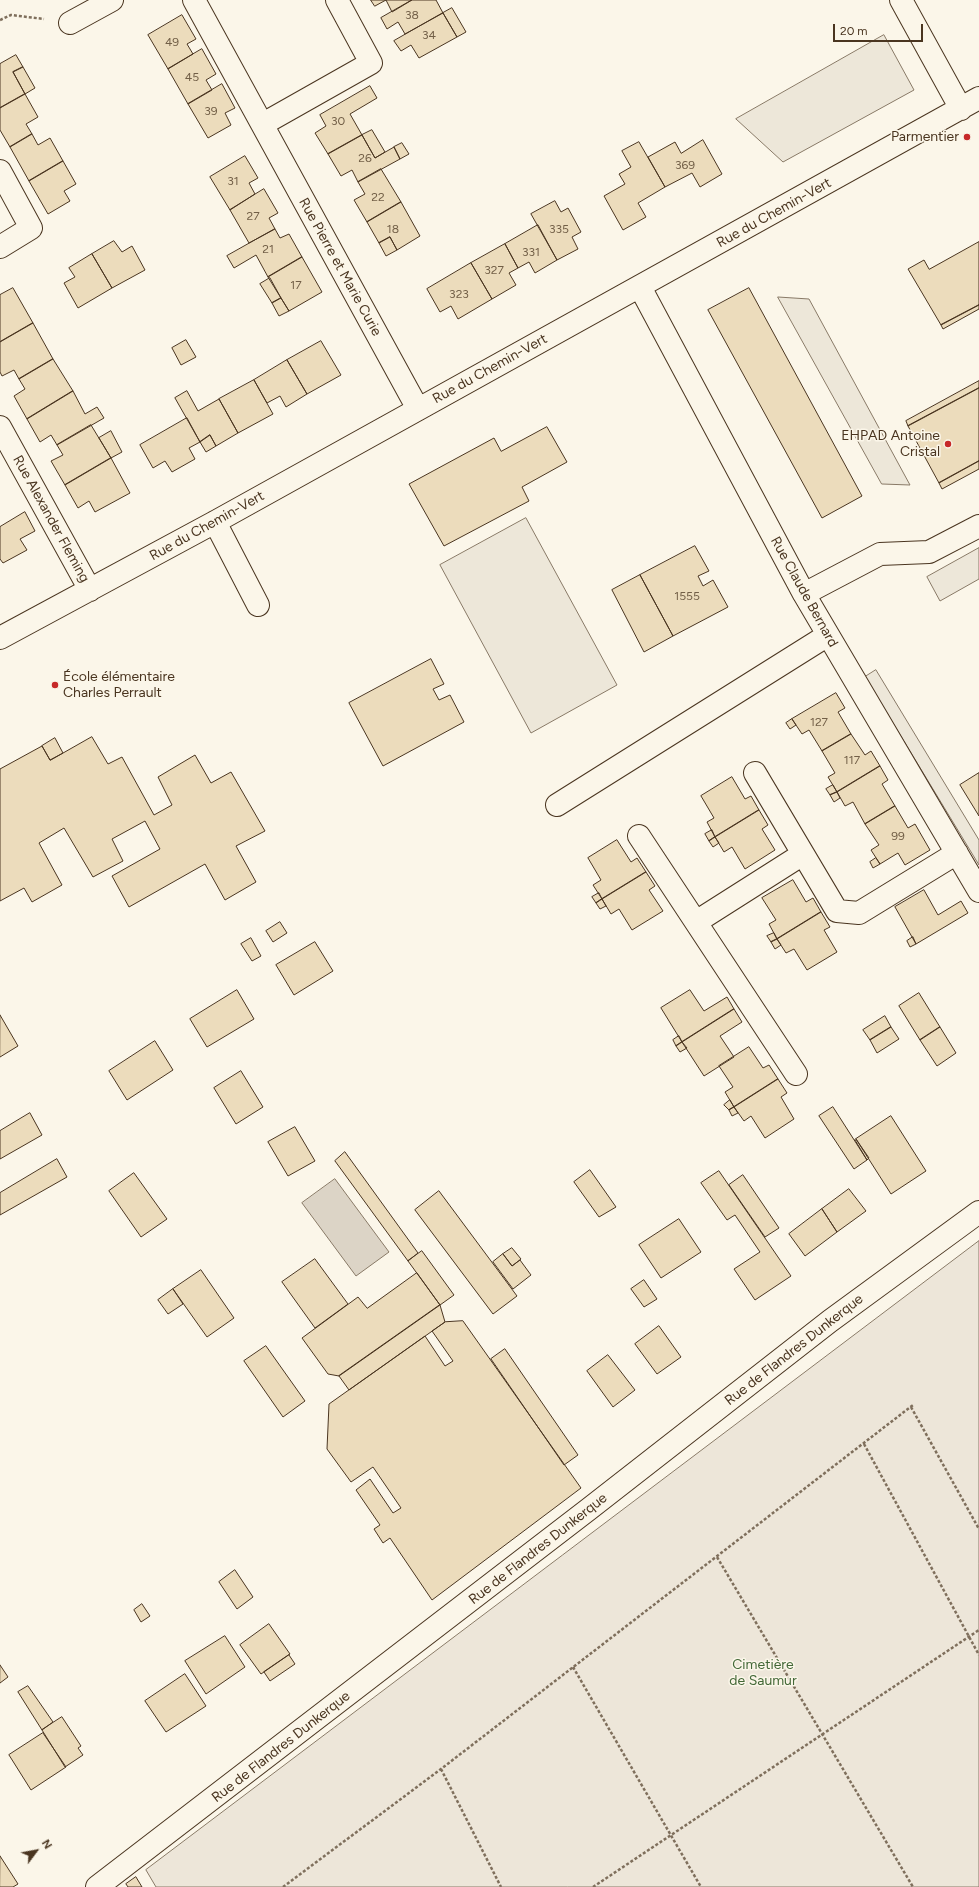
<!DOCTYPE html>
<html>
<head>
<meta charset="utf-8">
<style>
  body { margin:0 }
  #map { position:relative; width:979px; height:1887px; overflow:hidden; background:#fbf6e9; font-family:Figtree,sans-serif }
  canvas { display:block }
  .north { position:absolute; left:16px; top:1831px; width:40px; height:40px; -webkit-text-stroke:3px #fbf6e9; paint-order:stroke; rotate:58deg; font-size:11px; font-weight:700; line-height:16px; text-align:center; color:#4a3520 }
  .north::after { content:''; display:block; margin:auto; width:14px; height:18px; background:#4a3520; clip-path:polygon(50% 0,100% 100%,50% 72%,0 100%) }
  .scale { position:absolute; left:833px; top:24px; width:90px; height:18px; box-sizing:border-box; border:2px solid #4a3520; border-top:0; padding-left:5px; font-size:12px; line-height:14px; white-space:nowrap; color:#4a3520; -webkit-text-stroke:3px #fbf6e9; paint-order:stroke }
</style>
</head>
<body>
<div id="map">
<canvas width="979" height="1887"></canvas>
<div class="north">N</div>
<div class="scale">20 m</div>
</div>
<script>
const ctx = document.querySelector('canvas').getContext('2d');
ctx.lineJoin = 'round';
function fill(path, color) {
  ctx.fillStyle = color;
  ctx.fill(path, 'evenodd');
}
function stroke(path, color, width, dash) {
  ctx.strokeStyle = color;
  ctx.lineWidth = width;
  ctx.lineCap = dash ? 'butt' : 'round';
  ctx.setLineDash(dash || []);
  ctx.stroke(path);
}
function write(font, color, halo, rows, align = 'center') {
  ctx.font = font + ' Figtree,sans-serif';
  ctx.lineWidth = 3;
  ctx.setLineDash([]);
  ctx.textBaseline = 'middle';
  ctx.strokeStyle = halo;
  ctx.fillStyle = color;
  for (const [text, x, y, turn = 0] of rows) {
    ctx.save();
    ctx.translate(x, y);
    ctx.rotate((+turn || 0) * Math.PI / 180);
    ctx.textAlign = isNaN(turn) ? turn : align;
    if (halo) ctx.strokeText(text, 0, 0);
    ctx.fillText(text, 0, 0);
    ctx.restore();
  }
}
const green = new Path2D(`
  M979,1241V1887H156L146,1870Z`);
fill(green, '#ede6d9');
stroke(green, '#887966', 1);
const parking = new Path2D(`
  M884,35L914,90L783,162L736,119Z
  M778,297L809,299L910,485L882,484Z
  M526,518L617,685L531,733L440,565Z
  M979,548V579L940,601L927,577Z
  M876,670L979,840V865L865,677Z`);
fill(parking, '#ede7d9');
stroke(parking, '#887966', 1);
const water = new Path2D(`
  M335,1179L389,1252L356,1276L302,1203Z`);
fill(water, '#dcd4c6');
stroke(water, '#887966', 1);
const building = new Path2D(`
  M371,0H412L392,12L386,0L375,6Z
  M412,0H436L443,13L405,34L398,22L387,29L381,18Z
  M452,8L466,32L457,37L443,13Z
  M443,13L457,37L419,58L411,45L401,51L394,41Z
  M182,15L196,39L187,44L193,54L168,69L148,35Z
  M202,49L216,74L206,80L212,90L188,104L168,69Z
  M16,55L23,67L13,72L25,94L0,108V64Z
  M23,67L35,88L25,94L13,72Z
  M222,84L235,108L225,113L231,125L208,138L188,104Z
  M370,86L377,98L350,114L362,135L328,154L315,133L326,126L320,115Z
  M25,94L38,117L26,124L32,134L10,147L0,130V108Z
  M372,130L385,152L375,158L362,135Z
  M32,134L38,145L50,138L63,161L29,181L10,147Z
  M362,135L375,158L394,147L400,159L358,182L352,170L341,176L328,154Z
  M703,140L722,174L700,187L692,173L665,187L648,157L675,142L681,153Z
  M639,142L665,187L638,203L646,217L623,230L604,196L625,184L619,174L631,167L622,151Z
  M402,143L409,154L400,159L394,147Z
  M245,156L258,178L249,183L255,194L230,210L210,177Z
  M63,161L76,184L64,191L70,201L48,214L29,181Z
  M381,169L401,202L367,222L354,200L365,194L358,182Z
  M264,189L278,213L269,218L275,229L249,243L230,210Z
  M555,201L561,212L568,208L581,232L572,237L578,249L557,260L531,214Z
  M401,202L420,236L397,250L390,237L379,243L367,222Z
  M538,225L557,260L535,273L529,262L518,268L505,244Z
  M275,229L280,238L289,234L302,257L268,277L256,255L234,268L227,256Z
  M390,237L397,250L386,256L379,243Z
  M114,241L122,252L132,246L145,270L112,288L92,254Z
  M979,242V305L941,325L908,269L924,260L929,269Z
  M505,244L518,268L509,273L516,285L492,299L471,263Z
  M92,254L112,288L78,308L64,283L75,277L69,268Z
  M302,257L322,292L289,311L268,277Z
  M471,263L492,299L458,319L451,306L440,312L427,289Z
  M270,278L281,298L272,303L260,284Z
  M13,288L33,323L0,342V295Z
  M749,288L862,496L822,518L708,310Z
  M281,298L289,311L279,316L272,303Z
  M979,305V309L943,329L941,325Z
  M33,323L53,359L19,379L14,370L2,376L0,372V342Z
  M186,340L196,357L181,365L172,348Z
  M321,341L341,375L307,394L287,360Z
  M53,359L73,391L27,419L14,396L25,389L19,379Z
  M287,360L307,394L286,407L280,396L267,403L254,380Z
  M254,380L273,414L238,433L219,399Z
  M979,381V388L908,426L906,421Z
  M979,388V461L939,483L908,426Z
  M73,391L85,414L97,407L104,418L57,445L51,435L40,442L27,419Z
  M187,391L198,411L219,399L238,433L216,446L210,435L200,442L175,398Z
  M187,418L200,442L189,448L195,459L172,472L165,461L153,468L140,445Z
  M91,425L111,458L65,485L51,461L63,455L57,445Z
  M547,427L567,462L522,487L529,501L444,546L409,484L494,438L501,451Z
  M111,431L122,452L111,458L99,438Z
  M210,435L216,446L206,452L200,442Z
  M111,458L130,493L95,512L89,501L78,508L65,485Z
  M979,461V469L942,489L939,483Z
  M25,512L35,531L20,539L27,550L3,563L0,559V527Z
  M695,546L709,571L698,576L703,586L713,580L728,607L673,636L640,575Z
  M640,575L673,636L644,652L612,590Z
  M431,659L444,684L433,689L439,700L450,695L464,722L383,766L349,703Z
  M836,693L845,708L838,712L851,734L822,751L809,730L802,734L792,719Z
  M792,719L796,725L790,729L786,723Z
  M851,734L865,755L871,751L880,766L837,792L828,777L835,773L822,751Z
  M92,737L108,764L122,757L154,815L172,805L158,777L195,755L211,783L231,772L265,831L236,846L256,882L225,900L205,864L129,907L112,876L160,849L145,821L112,839L123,861L93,877L64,828L39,843L62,885L32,902L24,888L0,901V769L42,746L50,760Z
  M55,738L63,753L50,760L42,746Z
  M880,766L888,780L882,784L895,806L865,824L853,802L845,806L837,792Z
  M979,773V816L960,785Z
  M732,777L745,799L751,796L759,810L715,837L707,822L714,818L701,796Z
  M833,785L837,792L830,795L826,789Z
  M837,792L840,798L834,802L830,795Z
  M895,806L908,828L915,824L930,850L905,865L898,853L880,864L871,850L879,845L865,824Z
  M759,810L768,825L762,829L775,850L745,869L732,847L724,852L715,837Z
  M712,830L715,837L709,841L705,834Z
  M715,837L719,843L713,847L709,841Z
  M617,840L631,862L637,858L646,872L602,899L593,885L601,880L588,858Z
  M876,858L880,864L873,868L870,862Z
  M646,872L655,886L649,890L663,911L632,930L619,909L611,914L602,899Z
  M793,880L806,902L813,898L821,912L777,939L769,924L776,920L762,898Z
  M924,890L938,915L961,901L968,913L916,944L895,907Z
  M599,893L602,899L596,903L592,897Z
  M602,899L606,906L600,909L596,903Z
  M821,912L830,927L824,930L837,952L807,970L794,949L786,953L777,939Z
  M280,922L287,933L273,942L266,931Z
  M774,933L777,939L771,942L767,936Z
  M913,937L916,944L910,947L907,941Z
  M251,938L261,956L252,961L241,944Z
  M777,939L781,945L775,949L771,942Z
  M315,942L333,971L294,995L276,965Z
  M237,990L254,1019L207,1047L190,1019Z
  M690,990L704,1011L727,997L734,1009L682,1042L661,1008Z
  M919,993L940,1027L920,1040L899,1006Z
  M734,1009L742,1022L720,1036L734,1057L704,1076L682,1042Z
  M0,1015L18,1046L0,1057Z
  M885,1016L891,1027L870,1040L863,1030Z
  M891,1027L899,1039L877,1053L870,1040Z
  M940,1027L956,1053L937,1066L920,1040Z
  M679,1036L682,1042L676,1046L673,1040Z
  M155,1041L173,1070L127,1100L109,1071Z
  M682,1042L687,1048L680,1052L676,1046Z
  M749,1047L763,1068L769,1065L778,1079L734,1107L725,1092L733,1087L719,1066Z
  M241,1071L263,1107L236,1124L214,1088Z
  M778,1079L787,1093L781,1097L794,1119L765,1138L751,1116L744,1121L734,1107Z
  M730,1100L734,1107L729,1110L724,1105Z
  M734,1107L738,1113L732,1116L729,1110Z
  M833,1107L867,1160L854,1169L819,1116Z
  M30,1113L42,1135L0,1159V1131Z
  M891,1116L926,1171L891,1194L856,1139Z
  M295,1127L315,1161L288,1176L268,1142Z
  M856,1139L869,1158L867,1160L855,1140Z
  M345,1152L418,1253L408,1261L335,1161Z
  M57,1159L67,1177L0,1215V1193Z
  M590,1170L616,1207L599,1217L574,1182Z
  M719,1171L791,1276L755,1300L734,1269L760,1252L735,1215L727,1220L701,1183Z
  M134,1173L167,1219L141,1237L109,1191Z
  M743,1175L779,1228L765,1237L729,1185Z
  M849,1189L866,1211L837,1232L822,1209Z
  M439,1191L517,1296L493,1314L415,1210Z
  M822,1209L837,1232L805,1256L789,1234Z
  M679,1219L701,1252L661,1278L639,1245Z
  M512,1248L521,1259L512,1266L503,1254Z
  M422,1251L454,1295L440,1305L408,1261Z
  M503,1254L512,1266L520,1260L531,1275L513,1289L493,1262Z
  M315,1259L348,1304L315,1328L282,1282Z
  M201,1270L234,1318L207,1337L173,1289Z
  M417,1273L440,1305L339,1376L328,1374L302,1338L358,1297L367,1308Z
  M644,1280L657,1299L644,1307L631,1289Z
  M173,1289L183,1304L168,1314L158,1300Z
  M440,1305L445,1322L349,1390L339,1376Z
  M463,1321L581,1488L432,1600L390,1538L383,1543L374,1529L380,1525L356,1490L370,1479L393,1513L401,1508L373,1467L351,1482L327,1449L329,1404L425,1336L445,1366L453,1361L432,1331L445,1322Z
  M659,1326L681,1357L657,1374L635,1344Z
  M266,1346L305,1401L283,1417L244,1361Z
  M505,1349L578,1455L564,1465L491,1359Z
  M608,1355L635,1390L613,1407L587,1371Z
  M235,1570L253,1597L237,1609L219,1582Z
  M142,1604L150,1616L141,1622L134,1610Z
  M269,1624L290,1654L261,1674L240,1645Z
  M225,1636L245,1667L206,1694L185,1661Z
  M289,1655L295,1664L270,1681L264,1672Z
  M0,1665L8,1677L0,1683Z
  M185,1674L206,1706L166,1732L145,1701Z
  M28,1686L53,1722L42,1730L18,1692Z
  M62,1717L81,1746L78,1748L83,1755L65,1767L42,1730Z
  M43,1733L66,1767L31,1790L9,1755Z
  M0,1856L18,1884L13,1887H0Z
  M136,1877L142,1887H128L126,1884Z`);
fill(building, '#ecdcbc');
stroke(building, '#4a3520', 1);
const minor = new Path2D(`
  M194,0L418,409
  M901,0L961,109
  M70,23L112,0
  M263,124L371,63L337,0
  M0,171L31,228L0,247
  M640,287L804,594L979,891
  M0,427L90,590
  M215,522L258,605
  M804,594L880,554L929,552L979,526
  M0,638L215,522L979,98
  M755,773L837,911L859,913L957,853
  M557,805L828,635
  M639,836L796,1074
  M696,922L803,854
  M97,1887L589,1509L830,1321L979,1212`);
stroke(minor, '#4a3520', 24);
stroke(new Path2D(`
  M0,20L11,15L44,19
  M911,1407L979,1529
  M864,1444L979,1655
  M717,1557L913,1887
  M573,1667L701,1887
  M441,1769L501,1887
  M283,1887L441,1769L913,1405
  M593,1887L979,1630`), '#7f6f5c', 2.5, [3, 2]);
stroke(minor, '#fbf6e9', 22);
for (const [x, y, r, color] of [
  [967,137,4,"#c62828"],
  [948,444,4,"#c62828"],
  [55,685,4,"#c62828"]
]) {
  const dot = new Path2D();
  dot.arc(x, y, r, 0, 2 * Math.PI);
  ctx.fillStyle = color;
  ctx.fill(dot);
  stroke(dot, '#fbf6e9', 1.5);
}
write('12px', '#725f47', null, [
  ["38",412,15],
  ["34",429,35],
  ["49",172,42],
  ["45",192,77],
  ["39",211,111],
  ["30",338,121],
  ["26",365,158],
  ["369",685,165],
  ["31",233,181],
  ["22",378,197],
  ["27",253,216],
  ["18",393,229],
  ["335",559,229],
  ["21",268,249],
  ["331",531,252],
  ["327",494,270],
  ["17",296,285],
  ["323",459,294],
  ["1555",687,596],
  ["127",819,722],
  ["117",852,760],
  ["99",898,836]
]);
write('14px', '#4a3520', '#fbf6e9', [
  ["Parmentier",959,137],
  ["EHPAD Antoine",940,436],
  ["Cristal",940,452],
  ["École élémentaire",63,677,"left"],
  ["Charles Perrault",63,693,"left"]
], 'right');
write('14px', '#4a3520', '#fbf6e9', [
  ["Rue du Chemin-Vert",774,213,-29],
  ["Rue Pierre et Marie Curie",340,267,61],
  ["Rue du Chemin-Vert",490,369,-29],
  ["Rue Alexander Fleming",51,519,61],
  ["Rue du Chemin-Vert",207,526,-29],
  ["Rue Claude Bernard",804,592,61],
  ["Rue de Flandres Dunkerque",794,1350,-38],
  ["Rue de Flandres Dunkerque",538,1549,-38],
  ["Rue de Flandres Dunkerque",281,1747,-38]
]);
write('14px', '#436837', '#fbf6e9', [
  ["Cimetière",763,1665],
  ["de Saumur",763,1681]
]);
</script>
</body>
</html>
